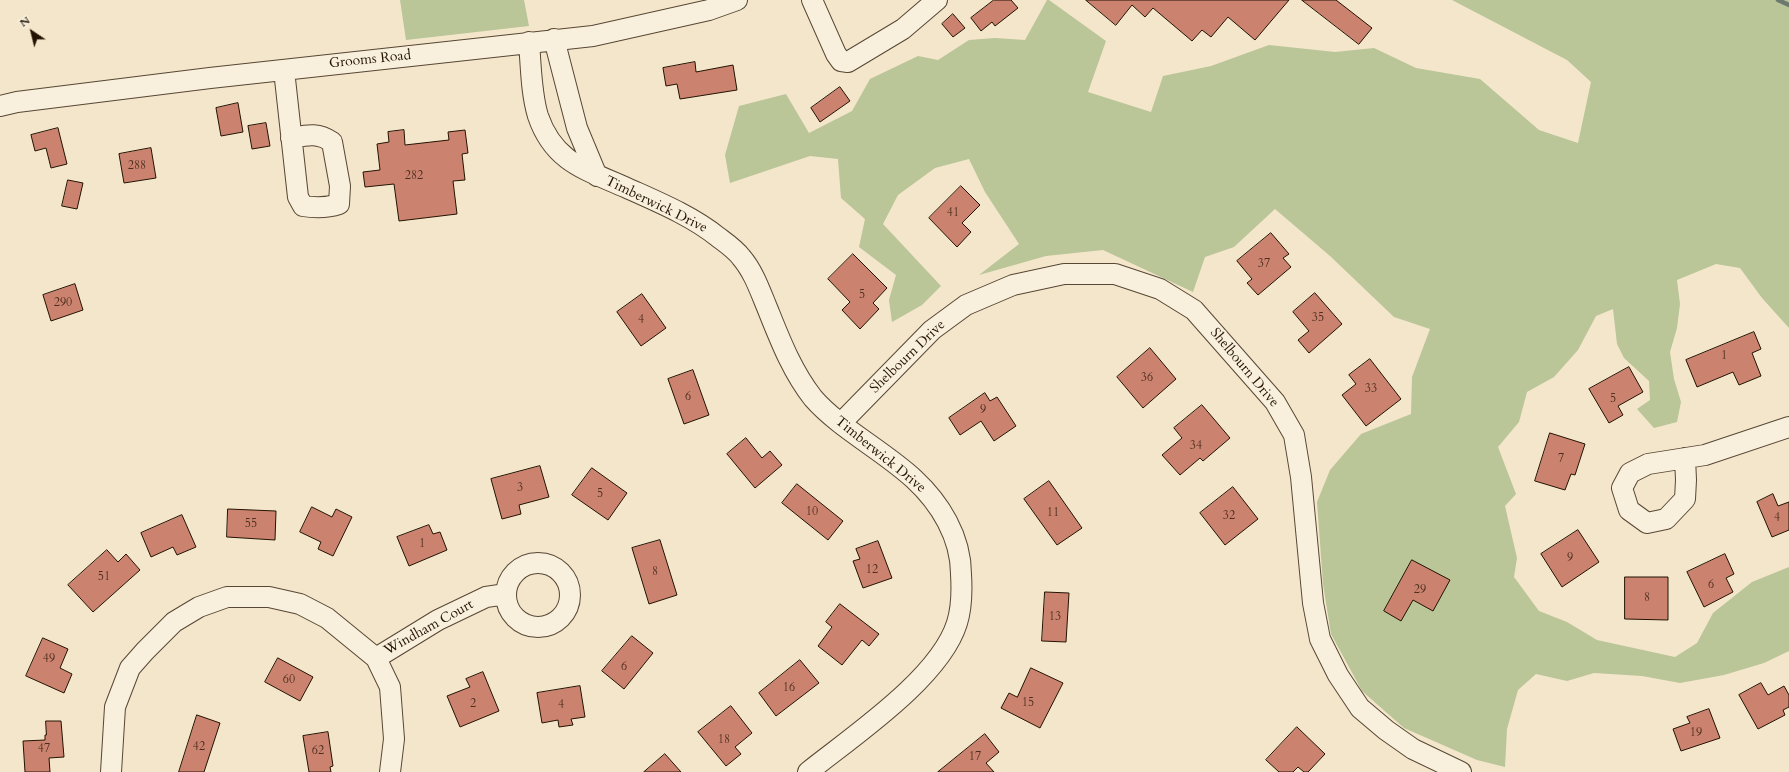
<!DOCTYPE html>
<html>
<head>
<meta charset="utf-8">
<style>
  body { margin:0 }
  #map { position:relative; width:1789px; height:772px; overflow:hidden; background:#f4e6cb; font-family:Cardo,serif }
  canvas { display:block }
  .north { position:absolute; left:12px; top:12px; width:40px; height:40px; -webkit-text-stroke:3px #f8efdd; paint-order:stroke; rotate:325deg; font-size:11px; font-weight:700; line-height:16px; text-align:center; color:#231201 }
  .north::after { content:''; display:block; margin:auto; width:14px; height:18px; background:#231201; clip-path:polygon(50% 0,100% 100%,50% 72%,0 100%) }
</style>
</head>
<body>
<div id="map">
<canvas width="1789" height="772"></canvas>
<div class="north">N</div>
</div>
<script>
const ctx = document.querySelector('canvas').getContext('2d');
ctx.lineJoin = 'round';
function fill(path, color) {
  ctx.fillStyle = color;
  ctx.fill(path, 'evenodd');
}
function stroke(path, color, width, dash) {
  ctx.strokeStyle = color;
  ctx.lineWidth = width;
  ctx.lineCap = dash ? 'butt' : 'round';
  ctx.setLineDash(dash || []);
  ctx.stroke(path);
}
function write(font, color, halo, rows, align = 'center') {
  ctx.font = font + ' Cardo,serif';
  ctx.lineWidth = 4;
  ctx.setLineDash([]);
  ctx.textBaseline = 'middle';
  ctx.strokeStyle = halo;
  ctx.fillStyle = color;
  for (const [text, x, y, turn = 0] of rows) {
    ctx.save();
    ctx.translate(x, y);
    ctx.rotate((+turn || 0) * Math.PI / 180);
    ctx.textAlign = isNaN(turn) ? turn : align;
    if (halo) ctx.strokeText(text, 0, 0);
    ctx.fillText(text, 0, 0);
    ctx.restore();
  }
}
fill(new Path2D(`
  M400,0H524L529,26L406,40Z
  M1047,0H1049L1106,41L1088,92L1151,112L1163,76L1211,66L1269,45L1335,52L1374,48L1416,68L1480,79L1539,130L1578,143L1591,82L1567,60L1452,0H1789V328L1762,298L1740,268L1716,264L1677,280L1680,304L1677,328L1670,352L1674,379L1681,402L1677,422L1654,428L1637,409L1650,400L1649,381L1624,358L1617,344L1613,309L1596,316L1578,350L1554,377L1527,392L1519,422L1498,447L1516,494L1505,506L1517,558L1514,577L1539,611L1567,622L1597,640L1675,657L1697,643L1713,613L1752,582L1789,567V651L1764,663L1724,675L1680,683L1642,676L1594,673L1567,681L1536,674L1518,690L1507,729L1505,767L1477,760L1404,728L1362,691L1331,634L1323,584L1317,502L1330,470L1361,434L1411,414L1412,377L1430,329L1394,317L1330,256L1275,209L1234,247L1205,257L1193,292L1103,250L1046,256L979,275L1019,244L985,192L969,159L935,168L898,195L883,224L941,286L922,305L892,322L889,300L896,275L859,247L865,219L841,198L838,159L810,156L730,183L725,155L739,106L786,94L809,133L852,111L870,79L918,56L938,60L969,40L995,38L1025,40Z`), '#bac598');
stroke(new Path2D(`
  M1778,0L1789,5`), '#6c7971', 4.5);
const building = new Path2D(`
  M994,0H1011L1018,8L995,26L992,22L981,31L971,18Z
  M1086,0H1289L1255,40L1228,17L1211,37L1202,30L1192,41L1153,8L1145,17L1132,5L1116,25Z
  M1302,0H1336L1372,28L1359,44Z
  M953,14L965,28L953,37L942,24Z
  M695,62L696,72L733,65L737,90L680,99L677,84L666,86L663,68Z
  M840,87L850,101L820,122L811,108Z
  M238,103L243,132L221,136L216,108Z
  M266,123L270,146L252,149L248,126Z
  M58,128L67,164L51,168L46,148L35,151L31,135Z
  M404,130L405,145L449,140L448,132L465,130L468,153L462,154L465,180L453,181L457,214L399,221L394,184L365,187L363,172L380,170L377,144L389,142L388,132Z
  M151,148L156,178L124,183L119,154Z
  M68,180L83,183L77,209L62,206Z
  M961,186L980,205L962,223L971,232L957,247L929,218Z
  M1271,233L1289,254L1283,258L1291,267L1258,295L1247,283L1252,279L1237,261Z
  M853,254L887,288L873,303L879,309L860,329L842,310L850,302L828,279Z
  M75,284L83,310L51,321L43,295Z
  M1315,293L1342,324L1309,353L1298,340L1309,331L1293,312Z
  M642,294L666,328L641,346L617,312Z
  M1754,332L1761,349L1752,353L1761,376L1739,385L1733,372L1697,387L1686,360Z
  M1150,348L1176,379L1143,408L1117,377Z
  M1370,359L1401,399L1366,426L1342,395L1356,384L1349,375Z
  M1629,367L1643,392L1618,406L1623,415L1609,423L1589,389Z
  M693,370L709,415L684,424L668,379Z
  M985,393L990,401L997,397L1016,426L994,441L981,421L960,435L949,418Z
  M1202,405L1230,438L1203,461L1200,458L1180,475L1162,455L1182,438L1174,428Z
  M1550,433L1585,444L1575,475L1571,474L1565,490L1535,481Z
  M746,438L762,458L770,451L782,465L755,488L727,454Z
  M540,466L549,497L519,505L521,514L502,519L491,479Z
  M592,468L627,493L608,520L572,495Z
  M1049,481L1082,528L1057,545L1024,499Z
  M797,484L843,521L828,540L782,503Z
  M1233,487L1258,519L1225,545L1200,513Z
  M1773,494L1778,506L1789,502V530L1772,537L1757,502Z
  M312,507L332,517L336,509L352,517L333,556L318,549L321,542L300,532Z
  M228,509L276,511L275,540L227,537Z
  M182,515L196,547L177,555L173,547L151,557L141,533Z
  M429,525L433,534L440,532L447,550L409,566L397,537Z
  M1578,530L1599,562L1562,587L1541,554Z
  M660,540L677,595L649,604L632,548Z
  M878,541L892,578L863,588L853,561L860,559L856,549Z
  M107,550L118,562L126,554L140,570L93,612L68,585Z
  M1725,554L1734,574L1726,578L1733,592L1704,607L1687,572Z
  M1412,560L1450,580L1433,611L1413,600L1401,621L1384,611Z
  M1625,577H1668V620L1625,619Z
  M1045,592L1069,593L1066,642L1042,641Z
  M840,604L879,634L869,646L862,640L842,665L818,646L832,627L826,622Z
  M632,636L653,653L624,689L602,671Z
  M43,638L68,649L60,668L72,674L64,693L26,676Z
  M278,658L313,677L300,701L265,682Z
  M800,660L819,683L776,716L759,693Z
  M1031,668L1063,683L1040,728L1001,708L1009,693L1017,697Z
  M483,672L499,711L460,727L447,696L470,687L466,679Z
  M1761,683L1768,695L1784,686L1789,695V707L1783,710L1785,715L1758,729L1739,695Z
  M580,686L585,717L571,719L573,725L559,727L558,720L542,723L537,693Z
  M731,706L752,733L735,747L741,754L726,766L698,732Z
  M1709,709L1720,738L1681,751L1673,729L1690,723L1687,717Z
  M197,715L220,723L204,772H179Z
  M46,721H61L64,757L49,758L50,772H25L23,741L45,740V735H46Z
  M1297,727L1325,754L1308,772H1304L1298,767L1293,772H1279L1266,760Z
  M328,732L333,766L330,767L331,772H309L303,736Z
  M985,734L999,752L986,763L994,772H938Z
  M665,754L681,772H644Z`);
fill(building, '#cb8370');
stroke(building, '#231201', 1);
const minor = new Path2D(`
  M812,0L836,54L841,61L848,62L903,29L937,0
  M554,39L577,128L597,176
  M529,42C531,66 531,93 538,116C554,163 587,170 627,188C658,202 692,216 718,237C726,243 735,249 741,257C753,271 759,288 766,305C779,337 791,370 813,398C839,428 884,451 914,479C940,503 961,537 961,574C962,590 962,607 957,623C940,678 853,736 808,772
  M284,70L298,197L303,206C316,208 327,208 339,204L340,186L332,142C318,132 307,135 291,138
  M0,106L17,102L210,78L593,36L709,10L737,0
  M841,423L932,330L966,305L1013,285L1064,274H1115L1160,289L1194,310L1275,402L1294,435L1301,477L1313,603L1320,639L1338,675L1360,708L1386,730L1413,749L1461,772
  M1685,458L1686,480L1685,499L1666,519L1647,523L1629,510L1622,488L1630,473L1648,464L1705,455L1789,427
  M506 595a32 32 0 1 1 64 0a32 32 0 1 1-64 0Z
  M376,658L438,620L486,597L506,594
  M111,772L115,707L130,668L145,651L174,622L199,607L227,597H269L300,604L327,618L376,658L390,687L394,739L390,772`);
stroke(minor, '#574734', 22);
stroke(minor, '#f8efdd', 20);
write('12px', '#4d2e1d', null, [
  ["288",137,166],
  ["282",414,176],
  ["41",953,213],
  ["37",1264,264],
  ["5",862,295],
  ["290",63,303],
  ["35",1318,318],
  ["4",641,320],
  ["1",1724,356],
  ["36",1147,378],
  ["33",1371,389],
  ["6",688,397],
  ["5",1613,399],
  ["9",983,410],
  ["34",1196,446],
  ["7",1561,459],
  ["3",520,488],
  ["5",600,494],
  ["10",812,512],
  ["11",1053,513],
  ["32",1229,516],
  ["4",1777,518],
  ["55",251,524],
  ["1",422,544],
  ["9",1570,558],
  ["12",872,570],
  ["8",655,572],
  ["51",104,577],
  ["6",1711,585],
  ["29",1420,590],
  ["8",1647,598],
  ["13",1055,617],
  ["49",49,659],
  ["6",624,667],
  ["60",289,680],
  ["16",789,688],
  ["15",1028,703],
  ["2",473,704],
  ["4",561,705],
  ["19",1696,733],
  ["18",724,740],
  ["42",199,747],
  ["47",44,749],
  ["62",318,751],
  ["17",975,757]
]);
write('14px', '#231201', '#f8efdd', [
  ["Grooms Road",370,60,-6],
  ["Timberwick Drive",656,205,26],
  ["Shelbourn Drive",908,357,-44],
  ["Shelbourn Drive",1244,368,50],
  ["Timberwick Drive",880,455,39],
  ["Windham Court",429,628,-29]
]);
</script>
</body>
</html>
